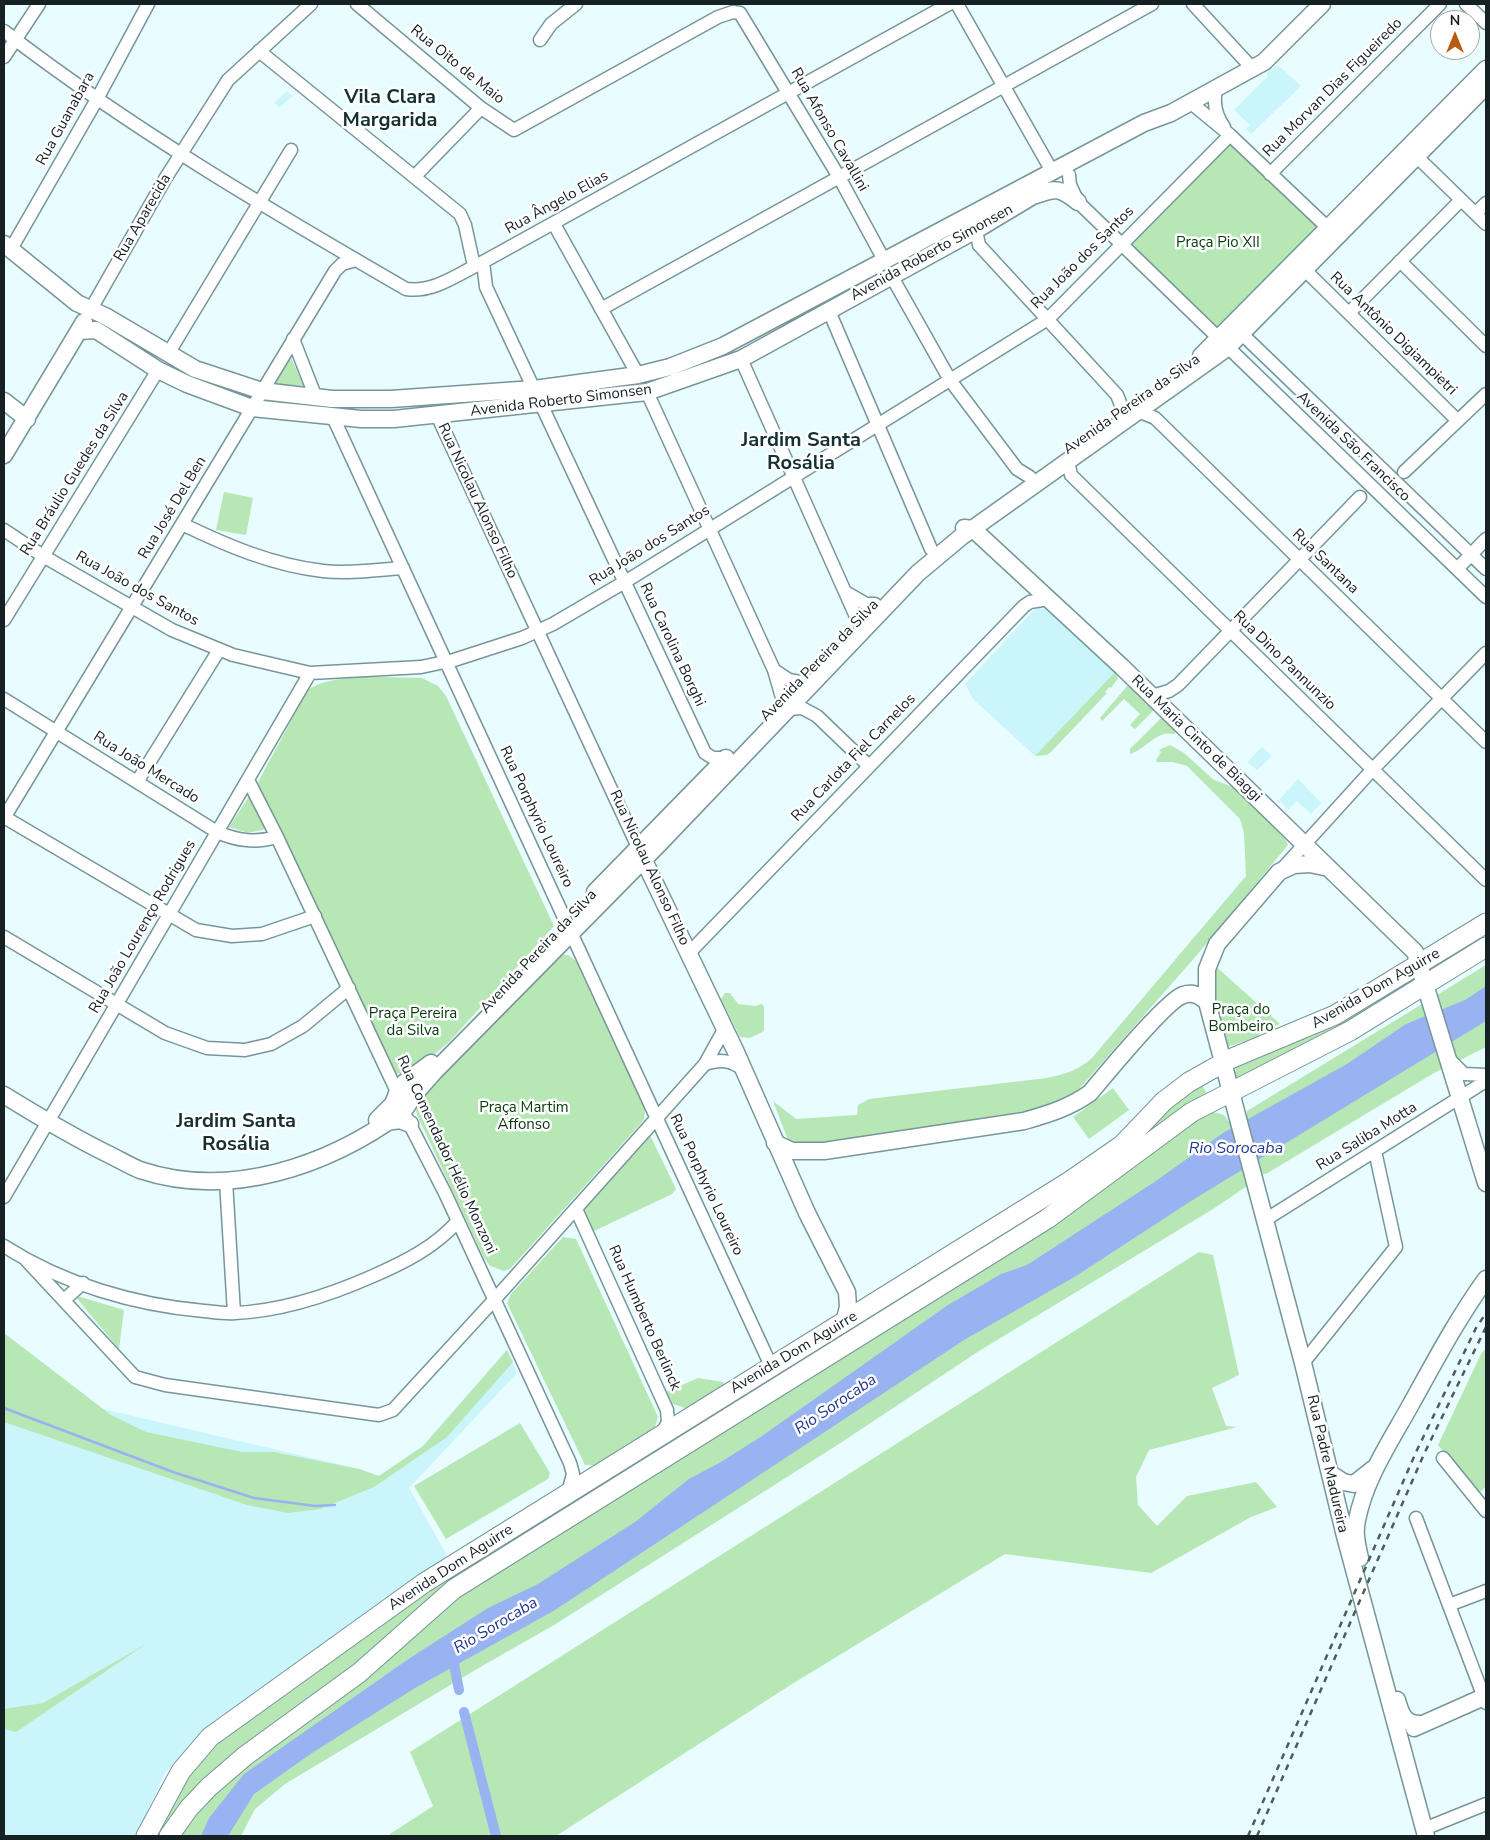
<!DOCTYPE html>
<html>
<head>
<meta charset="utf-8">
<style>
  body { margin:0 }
  #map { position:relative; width:1490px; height:1840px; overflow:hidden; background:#e9fcff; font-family:"Nunito Sans",sans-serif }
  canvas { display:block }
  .frame { position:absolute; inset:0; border:5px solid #152123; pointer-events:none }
  .north { position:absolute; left:1430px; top:10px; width:50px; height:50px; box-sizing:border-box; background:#fff; border:1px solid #a1a6a7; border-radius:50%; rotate:0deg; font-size:14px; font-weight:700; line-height:20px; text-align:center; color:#152123 }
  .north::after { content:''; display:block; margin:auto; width:18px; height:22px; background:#ba5c10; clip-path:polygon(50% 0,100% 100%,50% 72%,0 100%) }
</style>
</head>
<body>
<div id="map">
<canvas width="1490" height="1840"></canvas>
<div class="frame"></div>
<div class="north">N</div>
</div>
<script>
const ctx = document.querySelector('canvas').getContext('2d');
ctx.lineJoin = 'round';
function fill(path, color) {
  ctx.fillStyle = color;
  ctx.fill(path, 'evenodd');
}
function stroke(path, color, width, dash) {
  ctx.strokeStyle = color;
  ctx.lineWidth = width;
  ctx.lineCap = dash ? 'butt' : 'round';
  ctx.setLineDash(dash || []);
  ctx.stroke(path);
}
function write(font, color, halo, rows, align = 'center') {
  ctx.font = font + ' "Nunito Sans",sans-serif';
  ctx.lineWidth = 5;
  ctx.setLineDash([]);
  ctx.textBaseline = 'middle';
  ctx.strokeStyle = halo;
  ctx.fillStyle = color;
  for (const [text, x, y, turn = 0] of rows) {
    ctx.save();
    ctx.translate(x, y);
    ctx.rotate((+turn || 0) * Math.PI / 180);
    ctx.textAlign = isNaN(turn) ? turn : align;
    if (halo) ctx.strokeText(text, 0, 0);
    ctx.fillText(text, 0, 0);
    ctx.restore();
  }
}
fill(new Path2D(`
  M1278,65L1301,86L1251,134L1246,129L1250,125L1234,110L1268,76L1266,73Z
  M287,91L293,96L280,107L274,103Z
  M1040,608L1047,609L1115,672L1035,756L973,699L965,684L1034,610Z
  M1262,747L1272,756L1257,770L1247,762Z
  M1298,779L1321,803L1311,814L1297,801L1288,810L1279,800Z
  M507,1350L517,1373L409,1488L449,1559L201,1735L165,1773L136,1836H4V1386L359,1469L379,1476L423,1446Z`), '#caf5fb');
fill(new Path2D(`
  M1231,144L1320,229L1218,332L1129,243Z
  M290,356L304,386L273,384Z
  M224,492L253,498L246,535L216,530Z
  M1115,672L1118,678L1111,688L1109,687L1105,692L1107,693L1051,752L1047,755L1035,756Z
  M422,678L438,686L446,696L554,926L451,1040L410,1076L396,1073L257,784L307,691C330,672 391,678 422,678Z
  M1128,685L1153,709V711L1135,729L1130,725L1140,714L1124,699L1102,721L1100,718Z
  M1162,717L1176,731L1174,734C1156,730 1145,750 1130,754V749Z
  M1170,745L1184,753L1214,780L1233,787L1284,836L1288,845L1197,955L1079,1089L1059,1102L1033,1110L806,1146L795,1145L788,1140L773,1101L796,1119L857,1115L858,1105L869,1099L1047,1078C1065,1074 1077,1071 1092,1058L1246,876L1244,833L1240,819L1187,766L1173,762H1157L1156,760L1161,752L1159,750Z
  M252,792L267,829L248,833L229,827Z
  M560,954L568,955L576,961L642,1102L645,1110L644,1120L510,1269L504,1271L490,1266L484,1258L417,1115L415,1102Z
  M1212,963L1280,1024L1262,1032L1257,1037L1227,1047L1212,994Z
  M1486,965V1047L1434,1073L1266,1174H1263L1261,1171L1262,1176L1213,1209L979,1351L842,1442L554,1625L482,1666L285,1784L255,1809L241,1836H175L197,1805L440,1609L1196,1117L1210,1111L1224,1115L1228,1121L1246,1117L1247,1111Z
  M1395,988H1397V990L1386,1004L1236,1081L1232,1075L1236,1071L1234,1064Z
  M725,993H730L738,1004L755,1006L762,1004L764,1007V1031L750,1038L740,1037L721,999Z
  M1201,1083L1207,1094L1036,1221L774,1379L777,1370L1157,1118Z
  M1113,1088L1129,1110L1089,1139L1073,1117Z
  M648,1131L676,1189L672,1194L590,1233L579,1210Z
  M563,1237L576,1239L658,1417L655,1427L594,1465H585L507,1303L511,1294Z
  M1199,1252L1213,1255L1239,1375L1212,1388L1226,1426L1237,1427L1149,1450L1136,1477L1138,1505L1157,1526L1187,1496L1256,1482L1277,1507L1251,1517L1151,1573L1005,1554L792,1684L556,1836H387L433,1806L410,1752Z
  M74,1295L124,1310L119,1349Z
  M4,1333L111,1415L146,1432L242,1452H274L359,1469L379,1476L423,1446L507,1350L513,1362L447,1437L374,1487L320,1509L288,1513L247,1505L4,1422Z
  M1486,1348V1487L1478,1494L1438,1445L1481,1354Z
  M698,1378L723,1382L725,1386L688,1409L673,1404L666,1392Z
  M763,1383L723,1412L470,1572L162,1836H151L184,1778L220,1738L378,1622Z
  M520,1423L550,1473L548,1479L446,1539L414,1486Z
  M146,1644L16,1732L4,1729V1709L43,1703Z`), '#b6e7b5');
fill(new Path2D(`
  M1486,986V1021L1191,1201L1076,1276L964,1340L555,1610L415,1688L312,1753L254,1794L228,1836H201L209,1818L244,1774L410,1658L488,1608L538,1584L635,1522L689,1479L721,1462L762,1436L948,1305L1001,1274L1027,1265L1156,1181L1223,1133L1347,1064L1406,1024L1465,1000Z`), '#99b2f2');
stroke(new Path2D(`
  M4,1408L173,1472L254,1498L315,1506L335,1505`), '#99b2f2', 2.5);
stroke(new Path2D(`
  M452,1654L459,1690
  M464,1712L496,1836`), '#99b2f2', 10);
const minor = new Path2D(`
  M357,4L481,108L514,130L718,17L733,12L740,13L839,177L884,260
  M957,4L1053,173
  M1193,4L1252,68
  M1466,4L1486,23
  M4,31C130,128 268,209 406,289C434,293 458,274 483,262L949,4
  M540,40L551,24L576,4
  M259,51L460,214L465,225L474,266
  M4,57L39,4
  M1216,88C1213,103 1215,115 1224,127
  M1190,102L1230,135L1328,228L1330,236
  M1410,150L1486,224
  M1270,174L1440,4
  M1069,175L1070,185L1078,202L1486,597
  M415,176L481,108
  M1476,213L1486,203
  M554,224L638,375
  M976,230L979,245L1117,395L1123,410
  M11,249L96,101L148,4
  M1400,261L1486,346
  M483,262L486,287L705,753L713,758H726
  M1306,271L1458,421
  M892,277L950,380L1017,469L1030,477
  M91,309L165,179L228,80L311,4
  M601,309L1152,4
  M829,311L931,549
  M1349,313L1461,200
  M1242,334L1486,569
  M293,339L316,398
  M168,354L291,150
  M741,359L858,621
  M647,392L774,670L783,701
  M1138,411L1155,418L1486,742
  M437,415L638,847
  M333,417L772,1368
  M1068,461L1071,475L1486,880
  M1404,472L1486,394
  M182,524C228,546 272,565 323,571C349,574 376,570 403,568
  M4,530L43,556L172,630L233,655L310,673L421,667L454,660L522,638L553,624L628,580L1048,319L1230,135
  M1457,569L1486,539
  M847,593L866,604H875
  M4,620L158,370
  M774,670L789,680L800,682
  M1152,696L1169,691L1178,685L1360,497
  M4,699L217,832C238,841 256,843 277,837
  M789,709L802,708L817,716L869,766
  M248,780L277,837L400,1098
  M137,782L219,650
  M4,817L196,930L232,936L262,934L315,916
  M4,818L335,271L342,264L356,260
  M1283,868L1372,770L1486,653
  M4,937L165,1033L207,1048L245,1050L271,1044L303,1026L349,988
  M689,953L1024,606L1030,602L1049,599
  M1449,1059L1464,1074L1486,1075
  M705,1064C721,1059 731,1060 744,1070
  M406,1117L445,1193L570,1463L573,1474L568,1493
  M226,1181L234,1313
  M4,1197L310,673
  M576,1209L667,1410L668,1422L662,1433
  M1265,1220L1486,1081
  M4,1246C63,1284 135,1305 204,1311C214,1312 225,1314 235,1313C283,1311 330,1295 373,1276C405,1262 435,1247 458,1221
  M27,1261L135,1377L165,1385L379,1415L393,1410L495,1299L705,1064L725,1028
  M64,1300L83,1283
  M1303,1363L1396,1247L1375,1151
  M1443,1458L1486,1511
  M1416,1518L1486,1703
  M1449,1605L1486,1591
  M1424,1829L1486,1804`);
const major = new Path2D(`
  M1033,196C1056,188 1059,187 1078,202
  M4,244L77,303L105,316L195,369L262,391L332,399H391L534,389L638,375L670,367L723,346L1144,123L1171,113L1264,62L1322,4
  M79,331L96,330L158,370L187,384L252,408L361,419H394L647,392L741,359L976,230L1041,191
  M1201,356L1486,69
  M4,401L27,419
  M4,455L84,322
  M964,528L973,529L1122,667L1415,952L1486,1183
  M639,850L735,1050L807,1213L847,1292L848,1307L844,1323
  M1329,868L1310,864L1294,865L1279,872L1217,944L1207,969V1002L1303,1363L1345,1536L1426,1836
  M595,892L726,758
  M4,1095C38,1116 73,1137 110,1155C120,1160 130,1166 140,1170C230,1200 328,1166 402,1112C407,1108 410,1100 415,1094C421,1086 428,1079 435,1071L659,844L918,573L961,537L1227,348L1486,86
  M377,1120L393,1104L398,1091L404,1083L431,1063
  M386,1122L400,1120L410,1124
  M775,1143L792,1151H824L1024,1121C1048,1114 1069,1108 1090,1093C1105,1075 1166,1001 1183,995C1193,992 1199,995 1207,1002
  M1331,1474L1343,1482L1354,1484L1373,1469
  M1360,1558C1357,1545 1354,1533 1357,1520C1365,1479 1390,1442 1410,1406C1434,1363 1457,1319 1486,1279
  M1397,1700C1401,1715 1405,1725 1422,1724
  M1414,1728L1486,1696`);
const highway = new Path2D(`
  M146,1836L181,1771L210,1737L424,1583L1070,1181L1122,1145L1164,1101L1189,1082L1230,1059L1335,1015L1486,923
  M169,1836L189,1808L209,1787L245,1756L359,1673L454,1589L1047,1219L1192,1112L1350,1031L1486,947`);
stroke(minor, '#77969a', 15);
stroke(major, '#77969a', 19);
stroke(highway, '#77969a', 21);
stroke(minor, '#fff', 12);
stroke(major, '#fff', 16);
stroke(highway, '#fff', 19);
stroke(new Path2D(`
  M1248,1836L1417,1450L1476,1328L1486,1313
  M1257,1836L1424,1454L1486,1327`), '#4e5c5f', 2.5, [6, 6]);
write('15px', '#152123', '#fff', [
  ["Rua Oito de Maio",457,65,39],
  ["Rua Morvan Dias Figueiredo",1333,88,-45],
  ["Rua Guanabara",66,119,-61],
  ["Rua Afonso Cavallini",829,130,60],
  ["Rua Ângelo Elias",557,203,-29],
  ["Rua Aparecida",143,218,-60],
  ["Avenida Roberto Simonsen",932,253,-29],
  ["Rua João dos Santos",1083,258,-45],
  ["Rua Antônio Digiampietri",1393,334,44],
  ["Avenida Roberto Simonsen",561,401,-7],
  ["Avenida Pereira da Silva",1132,405,-35],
  ["Avenida São Francisco",1353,447,44],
  ["Rua Bráulio Guedes da Silva",75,474,-58],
  ["Rua Nicolau Alonso Filho",477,501,65],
  ["Rua José Del Ben",173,508,-59],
  ["Rua João dos Santos",650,546,-32],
  ["Rua Santana",1325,562,44],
  ["Rua João dos Santos",137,589,29],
  ["Rua Carolina Borghi",672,645,65],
  ["Avenida Pereira da Silva",820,661,-46],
  ["Rua Dino Pannunzio",1284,661,44],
  ["Rua Maria Cinto de Biaggi",1196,739,44],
  ["Rua Carlota Fiel Carnelos",854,758,-46],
  ["Rua João Mercado",146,768,32],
  ["Rua Porphyrio Loureiro",536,817,65],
  ["Rua Nicolau Alonso Filho",649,868,65],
  ["Rua João Lourenço Rodrigues",143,927,-60],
  ["Avenida Pereira da Silva",539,952,-47],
  ["Avenida Dom Aguirre",1376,989,-30],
  ["Rua Saliba Motta",1367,1137,-32],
  ["Rua Comendador Hélio Monzoni",446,1155,65],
  ["Rua Porphyrio Loureiro",706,1185,65],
  ["Rua Humberto Berlinck",644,1318,66],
  ["Avenida Dom Aguirre",794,1353,-31],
  ["Rua Padre Madureira",1327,1464,77],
  ["Avenida Dom Aguirre",451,1568,-33]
]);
write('15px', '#073a0c', '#fff', [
  ["Praça Pio XII",1218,243],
  ["Praça do",1241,1010],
  ["Bombeiro",1241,1027],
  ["Praça Pereira",413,1014],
  ["da Silva",413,1031],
  ["Praça Martim",524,1108],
  ["Affonso",524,1125]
]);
write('italic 16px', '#213691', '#fff', [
  ["Rio Sorocaba",1236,1149],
  ["Rio Sorocaba",836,1405,-34],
  ["Rio Sorocaba",496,1626,-31]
]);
write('bold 20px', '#133033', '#fff', [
  ["Vila Clara",390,98],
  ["Margarida",390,121],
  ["Jardim Santa",801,441],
  ["Rosália",801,464],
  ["Jardim Santa",236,1122],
  ["Rosália",236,1145]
]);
</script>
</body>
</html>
